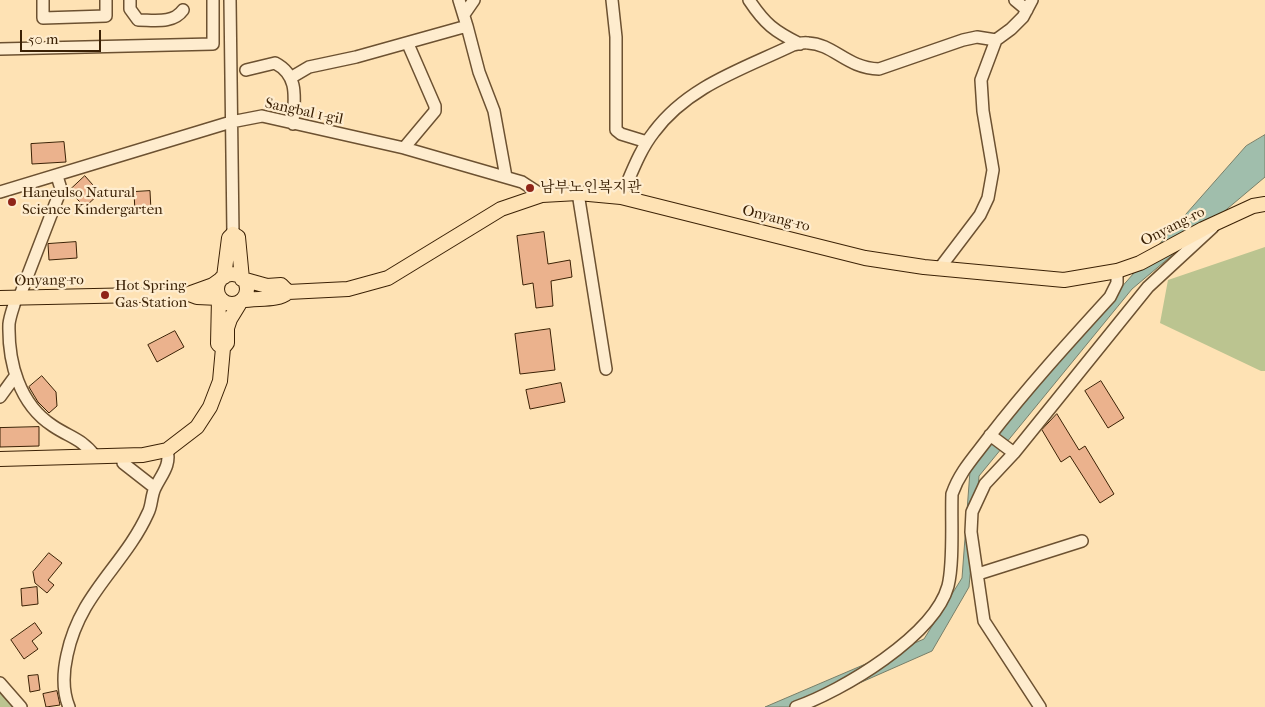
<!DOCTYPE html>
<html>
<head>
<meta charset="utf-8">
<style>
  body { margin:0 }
  #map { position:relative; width:1265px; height:707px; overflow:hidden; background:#fee2b4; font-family:"IM FELL French Canon",serif }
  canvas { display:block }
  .scale { position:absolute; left:20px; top:30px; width:81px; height:22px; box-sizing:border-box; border:2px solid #3b2105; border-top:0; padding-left:6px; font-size:15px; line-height:18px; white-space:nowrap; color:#3b2105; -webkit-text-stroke:4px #feecce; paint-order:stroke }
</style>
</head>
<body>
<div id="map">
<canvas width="1265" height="707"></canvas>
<div class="scale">50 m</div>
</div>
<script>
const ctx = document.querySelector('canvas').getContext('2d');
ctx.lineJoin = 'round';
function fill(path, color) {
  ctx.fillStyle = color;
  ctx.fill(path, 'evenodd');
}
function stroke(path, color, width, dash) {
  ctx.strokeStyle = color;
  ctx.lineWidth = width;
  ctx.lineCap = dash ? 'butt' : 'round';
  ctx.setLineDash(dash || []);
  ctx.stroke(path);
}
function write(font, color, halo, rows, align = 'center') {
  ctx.font = font + ' "IM FELL French Canon","Noto Serif KR",serif';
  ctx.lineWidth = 4.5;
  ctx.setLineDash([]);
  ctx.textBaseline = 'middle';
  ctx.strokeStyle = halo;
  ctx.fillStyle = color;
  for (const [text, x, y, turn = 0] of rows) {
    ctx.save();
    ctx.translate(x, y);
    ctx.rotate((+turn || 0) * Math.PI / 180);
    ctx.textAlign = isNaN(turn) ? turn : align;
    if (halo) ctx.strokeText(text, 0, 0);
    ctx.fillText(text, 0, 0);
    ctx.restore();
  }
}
fill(new Path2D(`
  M1265,247V371H1261L1160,323L1168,280Z
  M0,683L21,707H0Z`), '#bbc490');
const water = new Path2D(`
  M1265,135V177L1132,289L979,476L969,587L932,651L805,707H765L924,639L962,578L970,471L1007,417L1246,146Z`);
fill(water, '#a0beac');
stroke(water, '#787f69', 1);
const building = new Path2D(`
  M64,142L66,162L32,164L31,144Z
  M85,176L100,193L85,207L69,191Z
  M150,191L151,211L135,212L134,192Z
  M544,232L548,264L570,260L572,277L551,281L553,306L536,308L533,283L523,285L517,236Z
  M76,242L77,258L49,260L48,244Z
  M550,329L555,370L520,374L515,334Z
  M175,331L184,347L157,362L148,345Z
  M42,376L56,392L57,406L49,413L38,402L29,387Z
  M1101,381L1124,418L1108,428L1085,391Z
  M561,383L565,402L530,409L526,390Z
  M1057,414L1079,450L1085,446L1114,494L1100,503L1070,456L1061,462L1042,430Z
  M39,427V446L0,447V428Z
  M49,553L62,563L48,580L54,585L47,593L35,583L33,572Z
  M37,587L38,604L22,606L21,589Z
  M35,623L42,633L32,641L38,649L24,659L11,640Z
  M38,675L40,690L30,692L28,676Z
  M57,691L60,705L46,707L43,694Z`);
fill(building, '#ebb28d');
stroke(building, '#3b2105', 1);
const minor = new Path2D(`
  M43,0V18L106,16V0
  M130,0V9L138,20C154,20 173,24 183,10
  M230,0L233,234
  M459,0L467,26
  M612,0L616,37V130L621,134L647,142
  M749,0C765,24 774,31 800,44
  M1015,0L1027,10
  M465,13L474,0
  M0,49L213,44V0
  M246,70L275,63C300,76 294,100 293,124
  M292,77L309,67L356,57L467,26L479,72L494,111L506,177
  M404,148L435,111V106L408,44
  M0,192L231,122L262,116L404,148L522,182L542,195
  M578,193L606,369
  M621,197C631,175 639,151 654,132C688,86 743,69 793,45C798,44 803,42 808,43C834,44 846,68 879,69L963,40L977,37L996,40
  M939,269L980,215L988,198L993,170L983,111L981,80L996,40L1011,29L1023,17L1032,0
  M16,298C14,306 10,315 9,324C8,362 19,404 53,426C71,438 81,438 96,457
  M19,298L61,189L57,176
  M0,397L16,375
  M990,435L1014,453
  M123,456V463L155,488
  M978,574L1082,541
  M0,683L21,707
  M69,707C62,690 63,673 67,655C80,593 124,566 148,513C152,506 151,496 155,488C162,474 171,465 167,450
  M796,707C842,691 934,636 948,586C954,562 951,520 952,494C960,471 975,456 989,437C1027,388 1068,343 1110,297L1117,283V271
  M1040,707L984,621L971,532L972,512L985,484L1014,453L1148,287L1213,227`);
const major = new Path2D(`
  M217 289a15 15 0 1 1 30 0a15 15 0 1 1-30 0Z
  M224,277L229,238L233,234L238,237L242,279L267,286L281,285L288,292
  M288,292L348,289L388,278L501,209L542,195L578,193L621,197L865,258L924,267L1064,280L1117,271L1140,263L1203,229L1253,206L1265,204
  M189,294L197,297L219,298L218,344L223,348
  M0,298L188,294L213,285L220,280
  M0,459L143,455L167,450L197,427L210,407L220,381L223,348L227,343V328L230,319L241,301C255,297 277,302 288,292`);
stroke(minor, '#6c5131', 14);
stroke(major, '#3b2105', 16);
stroke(minor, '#feecce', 11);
stroke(major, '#fee2b4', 14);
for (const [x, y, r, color] of [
  [530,188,5,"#8f2418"],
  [12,202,5,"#8f2418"],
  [105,295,5,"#8f2418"]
]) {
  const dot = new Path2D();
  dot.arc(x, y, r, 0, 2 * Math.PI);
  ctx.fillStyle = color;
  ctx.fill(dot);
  stroke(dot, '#feecce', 2);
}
write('15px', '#3b2105', '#feecce', [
  ["Sangbal 1-gil",304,112,12],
  ["Onyang-ro",776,219,14],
  ["Onyang-ro",1173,227,-27],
  ["Onyang-ro",49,281,-1]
]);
write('15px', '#3b2105', '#feecce', [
  ["남부노인복지관",540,188],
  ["Haneulso Natural",22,193],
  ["Science Kindergarten",22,210],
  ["Hot Spring",115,286],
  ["Gas Station",115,303]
], 'left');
</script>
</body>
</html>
